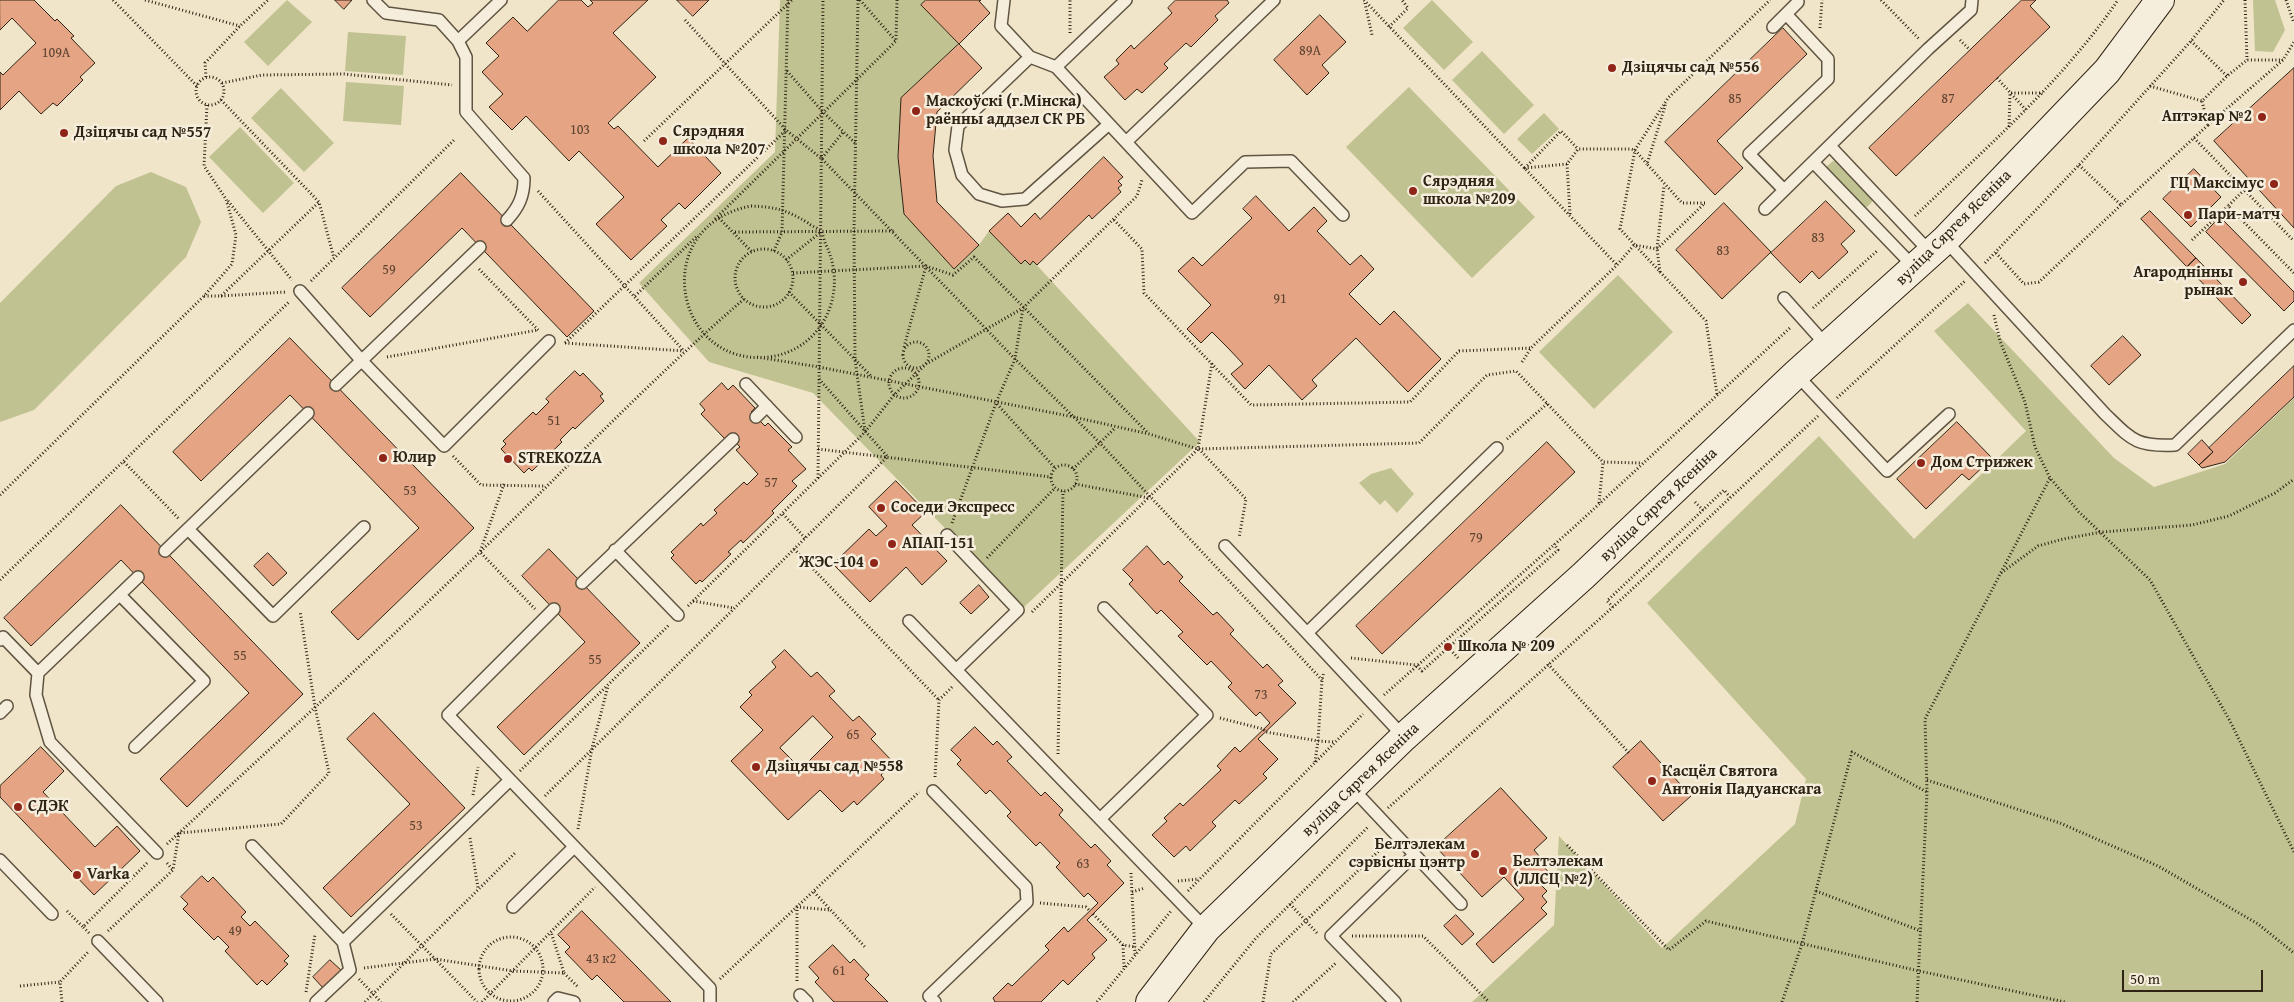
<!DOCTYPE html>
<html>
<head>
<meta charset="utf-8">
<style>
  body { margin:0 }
  #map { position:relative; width:2294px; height:1002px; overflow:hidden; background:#f1e5c9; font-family:"Gentium Book Plus",serif }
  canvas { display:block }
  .scale { position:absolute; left:2122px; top:970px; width:141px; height:22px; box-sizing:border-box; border:2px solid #2e2314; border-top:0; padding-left:6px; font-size:15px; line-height:18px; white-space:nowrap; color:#2e2314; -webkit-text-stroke:4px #f6eedc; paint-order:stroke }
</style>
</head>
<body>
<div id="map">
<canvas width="2294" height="1002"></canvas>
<div class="scale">50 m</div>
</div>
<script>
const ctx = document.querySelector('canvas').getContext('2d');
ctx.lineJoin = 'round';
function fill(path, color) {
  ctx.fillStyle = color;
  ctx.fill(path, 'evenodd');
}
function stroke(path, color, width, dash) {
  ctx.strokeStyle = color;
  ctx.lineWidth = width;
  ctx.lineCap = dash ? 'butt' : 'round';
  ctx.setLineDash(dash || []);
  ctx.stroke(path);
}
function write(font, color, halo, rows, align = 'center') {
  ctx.font = font + ' "Gentium Book Plus",serif';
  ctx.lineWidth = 5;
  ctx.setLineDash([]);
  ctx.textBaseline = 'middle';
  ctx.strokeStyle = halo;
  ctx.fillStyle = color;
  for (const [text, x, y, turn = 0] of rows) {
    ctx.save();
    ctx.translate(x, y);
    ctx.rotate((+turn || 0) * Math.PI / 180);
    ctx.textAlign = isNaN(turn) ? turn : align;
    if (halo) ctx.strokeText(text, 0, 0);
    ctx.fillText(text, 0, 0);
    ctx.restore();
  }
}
fill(new Path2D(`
  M287,0L312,22L268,66L244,42Z
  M780,0H926L921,5L959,44L901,98L898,157L904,214L954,269L979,245L989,231L1021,264L1025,260L1030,265L1033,261L1200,442L1023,608L813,393L709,362L639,283L775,152Z
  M1432,0L1473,42L1444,70L1403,28Z
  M2253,0H2275L2285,30L2273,52L2255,51Z
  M348,32L406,36L403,75L345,71Z
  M1482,51L1534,105L1504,134L1452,80Z
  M346,82L404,86L401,125L343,121Z
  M1409,87L1535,217L1472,278L1346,147Z
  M281,88L334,143L304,172L251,118Z
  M1544,113L1559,129L1532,154L1517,139Z
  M240,127L294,183L263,213L209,157Z
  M1833,161H1837L1872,198V202L1867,207H1863L1827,170V166Z
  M151,172L186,187L201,222L186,257L34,410L0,422V303L116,186Z
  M1618,275L1673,332L1594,409L1539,352Z
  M1968,303L2114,458L2154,487L2225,464L2294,398V1002H1472L1554,925L1559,836L1662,948L1795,824L1806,779L1647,603L1819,436L1914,539L2026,431L1934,331Z
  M1391,468L1414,494L1397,513L1385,500L1380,505L1359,483L1371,474Z`), '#c1c291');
const building = new Path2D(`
  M0,0H34L55,21L57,19L74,36L71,38L95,63L80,77L83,80L57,106L53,103L41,114L19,91L0,110V72L3,75L36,43L12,18L0,30Z
  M335,0H352L344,9Z
  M559,0H581L588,7L593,3L590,0H648L613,33L656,77L608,123L614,129L618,126L658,167L688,138L721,173L685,209L679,203L661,220L667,226L631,260L596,224L624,197L579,151L569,161L526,116L512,130L489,107L503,94L482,72L499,56L486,43L513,17L527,31Z
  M677,0H709L693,16Z
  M926,0H981L979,1L990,13L959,44L921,5Z
  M1176,0H1227L1229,3L1215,16L1218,20L1191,47L1186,43L1164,64L1168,68L1142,93L1137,89L1125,100L1104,77L1119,64L1116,60L1131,45L1134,49L1172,13L1168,8Z
  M2022,0H2036L2030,6L2050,27L1896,176L1869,148Z
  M1320,15L1346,42L1322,65L1329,73L1307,95L1274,60Z
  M1783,28L1807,54L1717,141L1743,168L1715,195L1665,142Z
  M959,44L982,68L937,112L933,156L937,202L979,245L954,269L904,214L898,157L901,98Z
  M2294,68V228L2214,141Z
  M1104,157L1123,177L1118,181L1122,185L1118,188L1121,192L1092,219L1089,215L1037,265L1033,261L1030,265L1025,260L1021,264L989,231L1008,213L1021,227L1035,213L1040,219Z
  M2194,169L2221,197L2191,227L2163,199Z
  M461,173L594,311L567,337L462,228L370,317L342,288Z
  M1256,196L1289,231L1314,207L1327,221L1317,231L1350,265L1361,255L1374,269L1349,294L1380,325L1394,311L1441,359L1408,392L1356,338L1312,380L1317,386L1302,400L1269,365L1245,389L1231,374L1243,364L1228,348L1212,332L1201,343L1187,329L1211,305L1178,271L1193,257L1202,266L1252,218L1243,209Z
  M1826,201L1855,231L1841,244L1848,252L1819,279L1812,271L1800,283L1771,253Z
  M1724,203L1771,252L1722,299L1676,250Z
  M2150,211L2196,258L2187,267L2141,219Z
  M2220,217L2294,292V301L2284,311L2206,232Z
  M2196,258L2251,315L2242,324L2187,267Z
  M2123,336L2141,355L2109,385L2091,366Z
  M290,338L474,528L358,640L331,612L419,528L290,395L201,481L173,452Z
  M2294,366V397L2225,462L2202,468L2199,465L2213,452L2209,448Z
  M575,371L580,376L583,373L603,394L600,396L604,401L575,429L573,427L560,440L562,442L532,471L529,468L524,473L501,449L506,444L503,441L533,412L536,415L549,402L546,399Z
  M722,383L728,390L733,385L755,408L751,412L765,426L768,423L792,447L788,450L806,469L792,481L797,486L772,511L774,513L743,543L741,540L728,552L731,554L702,582L700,580L696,584L671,558L674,555L671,552L701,523L703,526L717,513L714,510L744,482L747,485L758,474L736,450L740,447L729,435L725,439L701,414L705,410L700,404Z
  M1957,422L1992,458L1969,480L1962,474L1926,509L1897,479Z
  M2202,440L2213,452L2199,465L2188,454Z
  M1547,442L1575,472L1382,654L1356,626Z
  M896,481L926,512L912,525L947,561L922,585L906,567L870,602L833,564L869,529L876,536L887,526L869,507Z
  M121,505L303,694L187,807L160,779L249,693L121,560L31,646L4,618Z
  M1147,546L1164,565L1168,561L1183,577L1179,581L1213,615L1217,612L1234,630L1230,634L1263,668L1267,664L1283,681L1278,685L1296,703L1258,739L1278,759L1263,774L1267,778L1239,804L1235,800L1212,822L1216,826L1190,851L1186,846L1174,857L1152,835L1167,821L1164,818L1180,803L1183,806L1221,770L1217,766L1235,747L1240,752L1270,723L1260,712L1256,716L1228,687L1232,683L1211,661L1207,665L1178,636L1183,632L1161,610L1157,614L1129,584L1133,580L1123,570Z
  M549,549L640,643L524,755L497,727L585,642L522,576Z
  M268,553L287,573L273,586L254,566Z
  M979,585L989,597L971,614L960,603Z
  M785,650L811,677L817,672L835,691L829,696L853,721L859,716L876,734L871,739L894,763L881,775L884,779L857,805L854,801L842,812L820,790L788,820L731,761L763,730L740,707L752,695L749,692L776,667L772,662ZM813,716L833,737L801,769L780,748Z
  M374,713L465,808L351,917L323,888L410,804L347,739Z
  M975,727L993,745L997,741L1012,757L1007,761L1041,796L1045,792L1063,810L1059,815L1091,848L1095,844L1111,861L1107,865L1124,883L1087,920L1107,940L1092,954L1095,958L1068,985L1063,980L1041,1002H995L993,998L1008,983L1012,986L1049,950L1045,946L1064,927L1068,932L1098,903L1088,893L1084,897L1056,867L1060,863L1040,842L1036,846L1007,816L1011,812L990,790L986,794L957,764L961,760L951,750Z
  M1641,741L1691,796L1663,821L1613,767Z
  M41,747L64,771L43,792L95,847L117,826L140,851L94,895L0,797V786Z
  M1501,788L1547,838L1534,850L1547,865L1544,867L1551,875L1541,885L1547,891L1542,896L1547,902L1541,908L1547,914L1493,963L1476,944L1524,899L1504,877L1482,897L1436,847Z
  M202,876L208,882L213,877L246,912L241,917L250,926L255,921L289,956L284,961L288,964L267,985L262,980L257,985L225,951L229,947L218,936L214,940L183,909L188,904L181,897Z
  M582,911L637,967L671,1002H624L597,975L592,980L565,952L570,947L558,935Z
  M1456,915L1474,934L1462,945L1444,926Z
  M833,945L850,963L854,959L869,975L865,979L888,1002H834L815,982L819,978L809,967Z
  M330,960L342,971L324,989L313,977Z`);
fill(building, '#e5a484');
stroke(building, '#2e2314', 1);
const service = new Path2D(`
  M373,0L386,13L439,20L458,41L466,57V112L524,178C524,196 519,207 507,220
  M1004,0L1001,26L1030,57L1056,67L1192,213L1245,162L1291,161L1343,215
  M1773,27L1798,2
  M458,41L501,0
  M1030,57L958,126L955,150L962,175L979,194L1002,201L1025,199L1109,124
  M1056,67L1126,0
  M1126,142L1274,0
  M1830,146L1931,253
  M1813,162L1915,268
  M1784,190L1749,154L1828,79V59L1786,14
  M1765,209L1928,49L1971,10L1972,0
  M1945,240L2105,414C2132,440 2136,447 2175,445L2294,330
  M300,291L362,361L444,446L549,341
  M1784,298L1827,346
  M1796,374L1887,471L1949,414
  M746,384L796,437
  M336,385L480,247
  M756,417L767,406
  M188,529L273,616L364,527
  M947,535L1018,610L956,670
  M1225,546L1307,633
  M615,550L678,615
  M165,551L308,413
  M138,577L38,673L36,695L50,742L157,853
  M582,583L733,439
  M120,595L204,681L135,747
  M554,609L448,715L710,988V1002
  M909,621L1206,929
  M0,640L3,637L38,673
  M0,713L7,706
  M1404,737L1307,633L1497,448
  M1352,788L1461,904
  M933,791L1026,887L1027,902L929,996L935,1002
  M1100,819L1207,715L1104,608
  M252,846L343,942L350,970L316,1002
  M0,860L52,914
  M513,907L574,847
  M98,941L157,1002
  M343,942L510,780
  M800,995L807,1002
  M554,1002L558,998L574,1002
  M1395,1002L1331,936L1414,855`);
const secondary = new Path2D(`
  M1150,1002L1206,929L1404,737L1583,576L1796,374L1945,240L2107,71L2160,0`);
stroke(service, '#5f5441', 14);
stroke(secondary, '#2e2314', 30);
stroke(new Path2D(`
  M113,0L197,86
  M145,0L240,26
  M858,0L854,231L855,360L865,431
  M860,0L896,41
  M1364,0L1617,265
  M1881,0L1919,39
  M2245,0L2247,60
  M2286,0L2294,23
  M1365,3L1372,35
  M685,20L786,130L822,159L1015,359L1100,443L1322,680
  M1389,27L1408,8L1402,0
  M1820,28L1822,0
  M1070,33V0
  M1960,40L1970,50
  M2191,41L2227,76
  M787,71L822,111L855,143
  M196 91a14 14 0 1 1 28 0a14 14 0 1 1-28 0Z
  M206,77L205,63L240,26L268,0
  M1997,78L2026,110
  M222,83L262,75L344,74L452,85
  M2150,86L2202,101L2227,76L2247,60H2283
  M221,100L319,202L334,258
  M207,105L204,166L226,199L236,235L232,264L204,296H221L319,202
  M2208,125L2283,60L2294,42
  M2009,127L2010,93H2043
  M2194,138L2294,241
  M644,141L792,0
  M822,158L844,131
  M1567,164L1525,168L1561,131L1578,149
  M2079,165L2121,205L2208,125L2202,101
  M2244,190L2228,206L2294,273
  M538,191L684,351
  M228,201L292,280
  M751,206C776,207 787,210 808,223C811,226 818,228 821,231C823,234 824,241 826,245C849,292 823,350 769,357C674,368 647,226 751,206Z
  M1570,214L1567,164L1578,149H1630L1635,150L1647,164
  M1915,216C1987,147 2062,82 2118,0
  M719,218L752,252
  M715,219L896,41L897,0
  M1114,220L1142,249L1144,293L1251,405L1410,402L1459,351L1531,348
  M735,232L894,231
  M2192,240L2228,206
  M1657,249L1705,203H1682L1647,164L1666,103
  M735 278a29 29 0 1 1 58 0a29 29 0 1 1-58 0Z
  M774,251L782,232L788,0
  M1996,253L2024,284L2039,282L2121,205
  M786,260L821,232
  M1985,263L2079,165L2191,41L2224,0
  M479,269L539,331
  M1660,272L1657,249L1664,186
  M793,273L926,266L953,275L974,257L1148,433
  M311,281L454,140
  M789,292L872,377
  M221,296L286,292
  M635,296L698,235
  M1813,308L1877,251
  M1994,315L2000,341L2025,402L2035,447L2050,478L2079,512L2150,580L2230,721L2294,852
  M903 355a13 13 0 1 1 26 0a13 13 0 1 1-26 0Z
  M565,343L786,130
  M565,343L684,351
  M904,347L926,266
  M387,357L538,330
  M757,357L819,367L1074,417L1149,434L1198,449L1419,443L1487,375L1516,371L1603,462L1640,463
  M1522,362L1531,348L1617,265L1634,245L1657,249
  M889 383a15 15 0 1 1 30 0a15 15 0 1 1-30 0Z
  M819,379L887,456
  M1717,394L1706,321L1620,229L1635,150L1668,98L1770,0
  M1837,398L1965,281
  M997,404L1055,468
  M1507,439L1548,403
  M818,449L1051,477
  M1199,449L1246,499L1239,538
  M453,456L481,485L544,486
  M124,462L179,519
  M1051 478a13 13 0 1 1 26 0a13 13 0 1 1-26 0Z
  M1073,469L1115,428
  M818,478L823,0
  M504,484L480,552L535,609
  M1075,484L1149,498
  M0,495L204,296
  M1695,502L1703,510
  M1599,503L1603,462
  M783,514L805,538
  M952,523L996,403L1015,359L1023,308L1137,196L1142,180
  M794,549L939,700
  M987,558L1055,488
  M2001,573L2038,546L2063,539L2102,532L2192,525L2229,516L2275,493L2294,479
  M0,580L290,301
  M693,601L734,608
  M688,606L865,432L894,395L926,364L1023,308
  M1613,607L1607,601L1724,490L1730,497
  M1032,612L1198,449L1212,363
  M1448,647L1458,658
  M1351,658L1416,665L1422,671L1558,550L1554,544
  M1548,664L1629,753
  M1384,695L1572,529L1791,327
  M1220,718L1263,729L1266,732L1318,741L1335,742
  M1058,754L1063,491
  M1315,762L1318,741L1322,680L1324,672
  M520,771L669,625
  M935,777L939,700L952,687
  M1927,780L2060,823L2158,866L2258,924L2294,953
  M473,795L478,767
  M545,796L888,456
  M1388,808L1613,607L1818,416
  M578,829L592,748L608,686
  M470,838L478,888
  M167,844L179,833L281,824L329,773L315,707L300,611
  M1567,845L1669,950L1706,921L1919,971L2065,1002
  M167,863L173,870
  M1131,873L1135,954
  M1178,881L1199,879
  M1188,891L1363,714
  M1816,891L1921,931
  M814,892L865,947
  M1132,892L1145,888
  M1040,903L1086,907L1090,911
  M1290,904L1317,933
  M67,911L83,927
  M391,914L477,1002
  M1093,914L1123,945L1136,947
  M108,931L173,870L179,833C279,740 381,648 479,553C567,468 651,379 744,299
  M89,933L83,927L147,863
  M1352,936H1423L1489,1002
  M479 969a32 32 0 1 1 64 0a32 32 0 1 1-64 0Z
  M1123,945L1124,967
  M364,968L435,959L513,971L564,973L551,932
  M564,973L578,987
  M359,979L381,1002
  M720,979L919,792
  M797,981V907L830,910
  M20,986L60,982
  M306,992L315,934
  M62,1002L60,982L89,951
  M365,1002L515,853
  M482,1002L595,887
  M1097,1002L1171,911
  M1204,1002L1256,938L1369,826
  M1263,1002L1271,954L1386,844
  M1293,1002L1337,962
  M1782,1002L1802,944L1852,752L1927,792
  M1917,1002L1927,792L1925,719L2050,478`), '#2e2314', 3, [1, 2.5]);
stroke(service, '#f6eedc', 11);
stroke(secondary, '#f6eedc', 28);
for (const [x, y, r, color] of [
  [1612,68,5,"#8f2418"],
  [916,111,5,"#8f2418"],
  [2262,117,5,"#8f2418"],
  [64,133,5,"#8f2418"],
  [663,141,5,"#8f2418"],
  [2274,184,5,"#8f2418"],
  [1413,191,5,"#8f2418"],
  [2188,215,5,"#8f2418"],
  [2243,282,5,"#8f2418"],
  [383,458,5,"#8f2418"],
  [508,459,5,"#8f2418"],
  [1921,463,5,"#8f2418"],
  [881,508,5,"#8f2418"],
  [892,544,5,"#8f2418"],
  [874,563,5,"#8f2418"],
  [1448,647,5,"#8f2418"],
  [756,767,5,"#8f2418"],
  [1652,781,5,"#8f2418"],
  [18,807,5,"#8f2418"],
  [1475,854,5,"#8f2418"],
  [1503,871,5,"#8f2418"],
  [77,875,5,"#8f2418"]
]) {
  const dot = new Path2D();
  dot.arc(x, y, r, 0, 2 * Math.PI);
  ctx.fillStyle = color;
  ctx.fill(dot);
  stroke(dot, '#f6eedc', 2);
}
write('14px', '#5c4330', null, [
  ["89А",1310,51],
  ["109А",56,53],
  ["85",1735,99],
  ["87",1948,99],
  ["103",580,130],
  ["83",1818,238],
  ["83",1723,251],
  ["59",389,270],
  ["91",1280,299],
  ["51",554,421],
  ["57",771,483],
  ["53",410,491],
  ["79",1476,538],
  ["55",240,656],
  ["55",595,660],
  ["73",1261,695],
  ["65",853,735],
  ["53",416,826],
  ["63",1083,864],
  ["49",235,931],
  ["43 к2",601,959],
  ["61",839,971]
]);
write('bold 16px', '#2e2314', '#f6eedc', [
  ["Дзіцячы сад №556",1622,68],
  ["Маскоўскі (г.Мінска)",926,102],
  ["раённы аддзел СК РБ",926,120],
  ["Аптэкар №2",2252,117,"right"],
  ["Сярэдняя",673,132],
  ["школа №207",673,150],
  ["Дзіцячы сад №557",74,133],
  ["Сярэдняя",1423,182],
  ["школа №209",1423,200],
  ["ГЦ Максімус",2264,184,"right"],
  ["Пари-матч",2198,215],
  ["Агароднінны",2233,273,"right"],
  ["рынак",2233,291,"right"],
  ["Юлир",393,458],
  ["STREKOZZA",518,459],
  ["Дом Стрижек",1931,463],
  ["Соседи Экспресс",891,508],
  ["АПАП-151",902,544],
  ["ЖЭС-104",864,563,"right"],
  ["Школа № 209",1458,647],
  ["Дзіцячы сад №558",766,767],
  ["Касцёл Святога",1662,772],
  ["Антонія Падуанскага",1662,790],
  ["СДЭК",28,807],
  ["Белтэлекам",1465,845,"right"],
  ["сэрвісны цэнтр",1465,863,"right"],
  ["Белтэлекам",1513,862],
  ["(ЛЛСЦ №2)",1513,880],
  ["Varka",87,875]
], 'left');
write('16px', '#2e2314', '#f6eedc', [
  ["вуліца Сяргея Ясеніна",1954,228,-45],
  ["вуліца Сяргея Ясеніна",1659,505,-44],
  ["вуліца Сяргея Ясеніна",1361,780,-44]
]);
</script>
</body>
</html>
